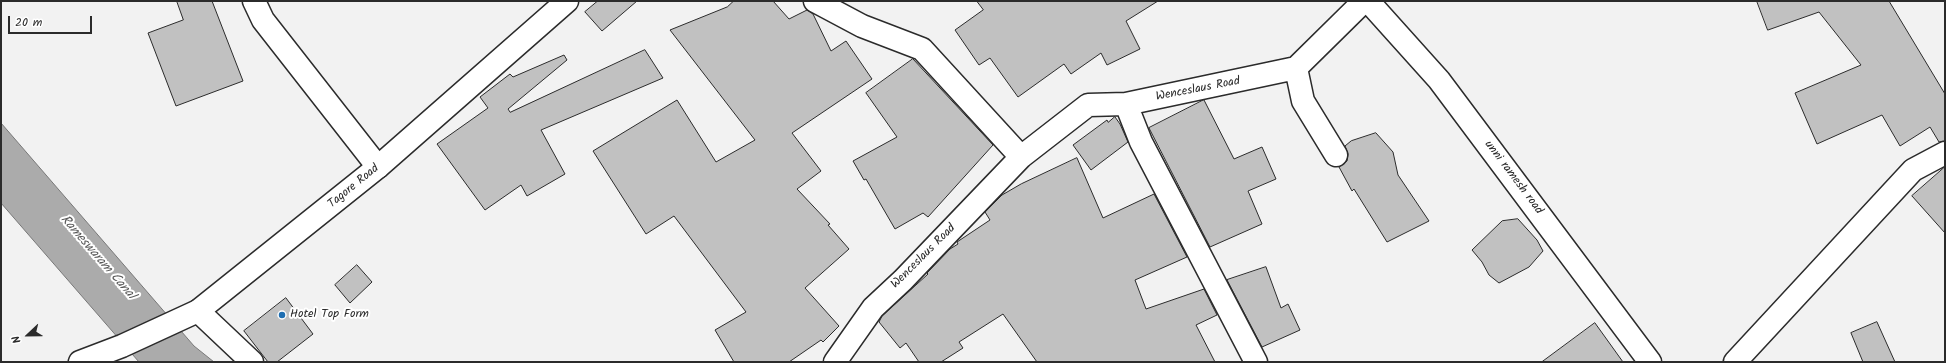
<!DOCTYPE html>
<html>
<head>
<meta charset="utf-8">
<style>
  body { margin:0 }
  #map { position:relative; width:1946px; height:363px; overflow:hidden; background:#f2f2f2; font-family:Kalam,sans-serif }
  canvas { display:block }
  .frame { position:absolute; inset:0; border:2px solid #2b2b2b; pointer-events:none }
  .north { position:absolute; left:8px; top:315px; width:40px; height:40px; -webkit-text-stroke:3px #fff; paint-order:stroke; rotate:248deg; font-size:11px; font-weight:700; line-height:16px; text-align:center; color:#2b2b2b }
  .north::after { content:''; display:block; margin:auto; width:14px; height:18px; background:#2b2b2b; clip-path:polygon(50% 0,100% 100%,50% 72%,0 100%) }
  .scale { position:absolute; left:8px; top:16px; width:84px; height:18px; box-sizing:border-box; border:2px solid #2b2b2b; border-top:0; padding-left:5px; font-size:12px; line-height:14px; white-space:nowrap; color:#2b2b2b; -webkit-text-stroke:3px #fff; paint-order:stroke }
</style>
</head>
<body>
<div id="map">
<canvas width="1946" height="363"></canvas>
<div class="frame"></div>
<div class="north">N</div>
<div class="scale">20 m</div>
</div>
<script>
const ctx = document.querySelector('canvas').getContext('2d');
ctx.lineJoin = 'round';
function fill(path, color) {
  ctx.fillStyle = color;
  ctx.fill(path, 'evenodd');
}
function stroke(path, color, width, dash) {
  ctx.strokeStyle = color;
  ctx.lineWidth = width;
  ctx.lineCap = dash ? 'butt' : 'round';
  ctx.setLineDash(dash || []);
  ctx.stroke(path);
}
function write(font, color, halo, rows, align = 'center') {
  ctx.font = font + ' Kalam,sans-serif';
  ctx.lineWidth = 4;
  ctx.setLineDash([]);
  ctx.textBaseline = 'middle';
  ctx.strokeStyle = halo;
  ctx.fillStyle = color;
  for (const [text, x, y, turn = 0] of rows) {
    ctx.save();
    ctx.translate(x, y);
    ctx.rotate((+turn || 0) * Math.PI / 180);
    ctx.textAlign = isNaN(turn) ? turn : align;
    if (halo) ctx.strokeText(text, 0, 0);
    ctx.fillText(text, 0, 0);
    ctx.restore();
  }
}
const water = new Path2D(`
  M1,123L194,346L214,362H139L1,203Z`);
fill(water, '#ababab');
stroke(water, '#787878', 1);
const building = new Path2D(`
  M177,1H212L243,81L176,106L148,33L183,20Z
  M598,1H637L602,31L585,12Z
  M734,1H773L789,19L807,10L813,14L831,51L846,41L872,79L792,133L821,171L797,189L830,224L828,225L849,249L805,288L839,326L823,342L821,340L789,362H734L715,330L746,312L674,216L646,234L593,151L677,100L716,162L755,140L670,30L727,7Z
  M977,1H1158L1126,21L1140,49L1107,65L1101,53L1071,74L1064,64L1018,97L990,58L979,65L955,30L983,10Z
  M1757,1H1889L1945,94V141L1939,142L1930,127L1900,146L1882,115L1817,144L1795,93L1861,65L1819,12L1768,30Z
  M645,50L663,78L541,130L565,174L527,196L521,185L485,210L437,144L488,108L480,97L510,74L513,77L564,55L567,60L508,109L510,112Z
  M913,59L993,145L928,217L923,213L895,229L866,179L864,180L853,161L897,137L866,93Z
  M1204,100L1234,159L1262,147L1276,179L1248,191L1262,224L1210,247L1149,128Z
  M1115,117L1120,124L1128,142L1091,170L1073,145L1107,120L1108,122Z
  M1376,133L1393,152L1398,175L1429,221L1387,242L1354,189L1352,191L1339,167L1347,161L1348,154L1345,146L1351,141Z
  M1077,158L1103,218L1154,194L1187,257L1135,280L1146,309L1204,289L1217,315L1196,325L1215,362H1037L1003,314L959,342L963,348L941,362H919L906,343L900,348L879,322L882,316L928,274L927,273L950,249L958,244L957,242L990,220L985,212L1002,195L1021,184Z
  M1945,167V233L1912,196Z
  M1518,219L1537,240L1543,251L1529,267L1499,283L1489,275L1482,262L1472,250L1502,221Z
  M357,265L372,282L350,303L335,285Z
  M1266,267L1281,308L1288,304L1300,330L1262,347L1227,280Z
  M286,298L313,334L277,362H268L244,331Z
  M1877,322L1895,362H1863L1851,333Z
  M1595,323L1623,362H1542Z`);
fill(building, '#c1c1c1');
stroke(building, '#2b2b2b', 1);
const street = new Path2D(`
  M254,1L263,20L378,167
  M815,1L862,26L922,49L1021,157
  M1368,1L1439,80L1650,362
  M1296,68L1303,101L1336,155
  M1126,104L1141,142L1256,362
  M198,311L252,362
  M835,362L873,308L903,280L1021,157L1088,105L1126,104L1296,68L1364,1
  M1735,362L1913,170L1945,153`);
const secondary = new Path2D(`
  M80,362L122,346L198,311L378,167L567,1`);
stroke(street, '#2b2b2b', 25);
stroke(secondary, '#2b2b2b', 25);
stroke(street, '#fff', 22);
stroke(secondary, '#fff', 22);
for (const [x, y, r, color] of [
  [282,315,4,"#1f6fb2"]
]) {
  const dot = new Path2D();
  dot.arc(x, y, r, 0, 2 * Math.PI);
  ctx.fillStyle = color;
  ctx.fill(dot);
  stroke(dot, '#fff', 1.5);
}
write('12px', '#2b2b2b', '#fff', [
  ["Wenceslaus Road",1198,90,-11],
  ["unni ramesh road",1513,178,53],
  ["Tagore Road",354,187,-39],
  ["Wenceslaus Road",924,257,-45]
]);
write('12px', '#2b2b2b', '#fff', [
  ["Hotel Top Form",290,315]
], 'left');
write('italic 13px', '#585858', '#fff', [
  ["Rameswaram Canal",97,258,49]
]);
</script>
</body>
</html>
